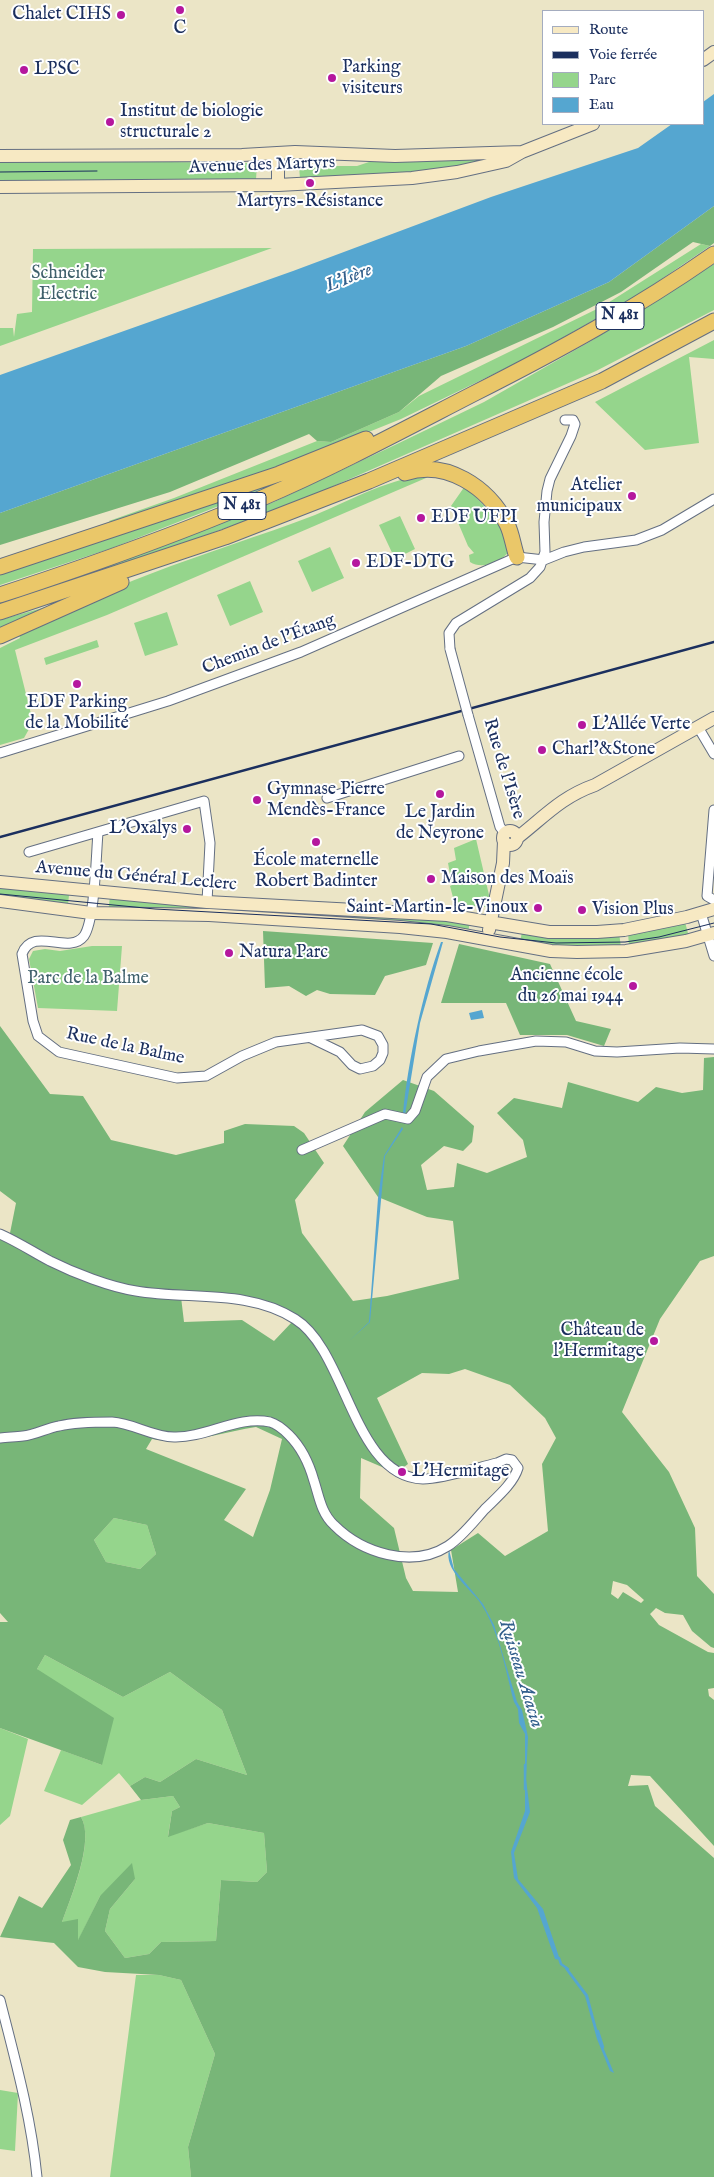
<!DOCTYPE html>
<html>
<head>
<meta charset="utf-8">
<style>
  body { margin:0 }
  #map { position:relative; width:714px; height:2177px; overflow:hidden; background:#ebe5c6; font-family:"IM FELL English",serif }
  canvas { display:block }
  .legend { position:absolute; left:542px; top:10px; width:162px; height:115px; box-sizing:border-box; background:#fff; border:1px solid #a4acbf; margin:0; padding:6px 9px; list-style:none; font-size:15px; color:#1b2f5e }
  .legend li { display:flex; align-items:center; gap:10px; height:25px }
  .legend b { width:25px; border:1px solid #a4acbf }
</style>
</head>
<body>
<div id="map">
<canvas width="714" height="2177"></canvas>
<ul class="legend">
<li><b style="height:6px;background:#f7e9c3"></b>Route</li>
<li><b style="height:6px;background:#1b2f5e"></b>Voie ferrée</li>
<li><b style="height:14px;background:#95d58c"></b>Parc</li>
<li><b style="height:14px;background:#55a6d0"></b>Eau</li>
</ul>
</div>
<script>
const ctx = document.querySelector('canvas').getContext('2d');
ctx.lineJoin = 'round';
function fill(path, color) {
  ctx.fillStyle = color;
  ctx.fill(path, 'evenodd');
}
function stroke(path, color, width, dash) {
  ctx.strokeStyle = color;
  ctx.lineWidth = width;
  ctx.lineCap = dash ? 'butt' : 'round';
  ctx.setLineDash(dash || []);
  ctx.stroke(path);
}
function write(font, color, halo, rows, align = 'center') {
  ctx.font = font + ' "IM FELL English",serif';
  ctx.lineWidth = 4;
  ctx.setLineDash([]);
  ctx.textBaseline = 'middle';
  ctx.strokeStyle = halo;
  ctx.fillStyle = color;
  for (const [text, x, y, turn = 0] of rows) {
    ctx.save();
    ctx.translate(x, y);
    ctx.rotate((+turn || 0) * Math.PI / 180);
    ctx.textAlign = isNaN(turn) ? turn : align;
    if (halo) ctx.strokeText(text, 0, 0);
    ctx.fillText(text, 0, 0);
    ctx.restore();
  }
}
fill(new Path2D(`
  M495,158L430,172L300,179L299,166H357L369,162Z
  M0,160L257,163L256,180L0,182Z
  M701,244L710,246L641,293L529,357L401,419L314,454L111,524L109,521L174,498L317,441L331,442L399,412L419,396L603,306Z
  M272,248L14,341L0,346V328H13L14,337L17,314L32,312L33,249Z
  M714,264V310L596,371L295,503L67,585L68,579L274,502L397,444L484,402L591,341Z
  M714,340V359L689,357L699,443L645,450L595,402Z
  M433,475L107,615L15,650L33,722L24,738L0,745V648L20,638L19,635C62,613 105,591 150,574C204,553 260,536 315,515C352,500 392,476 433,475Z
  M290,478L112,548L0,585V572Z
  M465,486L497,519L502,526L509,551C502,562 482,570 470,562L469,555L474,553L468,546L451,506Z
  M400,516L415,549L395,559L379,525Z
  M330,547L344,578L312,592L298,561Z
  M250,581L263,612L230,626L217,595Z
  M53,605L0,629V620Z
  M167,612L178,645L145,656L134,623Z
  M97,640L99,647L46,665L44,658Z
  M476,839L489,895L487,907L455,905L450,886L452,885L448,863L456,860L454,848Z
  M0,885L69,895L68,905L0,898Z
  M110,896L470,921L468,933L108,913Z
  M685,922L689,937L629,947L628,932Z
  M522,932L619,933L621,947L570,948L520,942Z
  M92,946H122L117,1011L38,1008L29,959L33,951L45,949L60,951Z
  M114,1518L147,1525L156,1554L140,1569L106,1562L94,1540Z
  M45,1655L123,1697L170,1672L222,1710L247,1775L196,1759L160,1782L145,1777L130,1786L119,1773L82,1805L44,1791L61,1750L102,1765L37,1669Z
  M0,1728L28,1739L10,1816L0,1825Z
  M173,1796L180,1807L172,1811L168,1836L208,1823L264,1833L267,1872L257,1882L221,1880L216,1941L161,1942L149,1954L125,1958L105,1931L110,1909L135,1879L100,1896L78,1941L62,1922C71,1897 95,1841 81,1817L141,1800Z
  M136,1975H159L181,1980L215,2054L188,2147L191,2177H110Z
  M0,2090L18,2093L15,2151L0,2149Z`), '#95d58c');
fill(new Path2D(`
  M714,206V243L710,246L693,242L621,292L553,327L441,376L399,412L331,442L317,441L309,434L170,492L0,545V513L466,346L609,282Z
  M263,931L433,943L426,965L385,976L375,995L330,994L317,990L306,996L289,986L265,988Z
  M459,944L550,964L576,1021L611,1029L604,1046L567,1035H520L506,1003H441Z
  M0,1026L50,1094L83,1096L111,1140L176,1155L224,1143V1131L245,1124L294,1126L304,1133L324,1163L295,1200L302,1233L353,1301L387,1296L459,1279L453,1221L427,1217L378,1197L343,1146L365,1112L403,1080L434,1091L474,1126L472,1142L463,1151L444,1146L421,1165L427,1190L454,1187L457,1163L487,1173L527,1157L523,1140L497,1113L514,1098L562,1108L568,1082L638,1102L656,1087L682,1093L703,1090L704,1058L714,1057V1256L700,1261L660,1319L622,1412L669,1472L695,1528L697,1576L714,1594V1648L711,1647L692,1631L683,1615L665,1613L656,1608L650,1614L659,1625L708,1652L714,1653V1688L708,1689L709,1696L714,1700V1846L650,1776L631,1775L628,1786L648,1785L655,1806L714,1858V2177H191L188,2147L215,2054L181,1980L159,1975L105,1972L78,1967L54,1943L0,1937L19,1896L42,1908L71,1865L63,1840L70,1820L81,1817C95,1840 71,1897 62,1922L78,1919V1940L100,1896L132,1863L135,1879L110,1909L105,1931L125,1958L149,1954L161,1942L216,1941L221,1880L257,1882L267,1872L264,1833L208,1823L168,1837L172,1811L180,1807L173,1796L141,1800L130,1786L145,1777L160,1782L196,1759L247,1775L222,1710L170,1672L123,1697L45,1655L37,1669L114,1718L102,1765L0,1728V1622H8L0,1613V1236L9,1238L16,1203L0,1191ZM181,1297L255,1301L292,1322L274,1341L242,1320L184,1322ZM465,1369L510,1385L545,1418L556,1438L542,1464L548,1531L505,1556L478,1533L451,1550L458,1592L413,1591L406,1578L394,1528L360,1498L361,1458L396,1473L408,1464L377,1398L422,1373L449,1374ZM256,1427L282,1439L270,1490L253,1537L224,1520L246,1489L146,1449L152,1439C187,1446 221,1432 256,1427ZM114,1518L147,1525L156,1554L140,1569L106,1562L94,1540ZM613,1581L627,1585L644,1600L641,1603L623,1592L618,1599L611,1594Z`), '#78b678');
fill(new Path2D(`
  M714,94V206L609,282L466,346L0,513V375L293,271L491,197L638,148L672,124H703V102Z
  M441,942H443L420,1023L405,1115L403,1113C408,1061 423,991 441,942Z
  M482,1010L484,1018L471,1020L469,1013Z
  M402,1127L403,1129L385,1156L370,1322L349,1341L369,1322L378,1198L384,1156Z
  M449,1550L454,1569L483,1604L494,1625L517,1702L522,1710L528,1737L526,1779L530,1812L514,1853L518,1879L543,1909L560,1960L555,1959L537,1908L514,1878L511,1852L525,1811V1734L519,1723L518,1709L514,1702C505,1669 499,1629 479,1601C468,1587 444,1569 449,1550Z
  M566,1966L588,1995L600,2040L614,2073L610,2071L597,2039L585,1996L565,1969Z`), '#55a6d0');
stroke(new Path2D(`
  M525,1765V1789
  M559,1958L561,1964L568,1969
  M598,2031L603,2047`), '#55a6d0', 2.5);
const street = new Path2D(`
  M450,649L449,633L456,623L530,578L540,567L545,552L544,522L547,491L550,479L571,436L575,424L573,420H565
  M468,715L500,827L505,833
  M698,727L714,754
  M0,753L168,701L301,652L517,557L544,560L564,552L584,547L636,540L662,530L714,499
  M327,798L459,756
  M98,833C96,855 95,920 84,936C69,956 33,925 22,954L33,1021L38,1036L59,1052L177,1078L206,1076L242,1056L276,1042L362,1030L378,1036L383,1045V1053L380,1060L373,1066L360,1069L352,1065L340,1052L311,1038
  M29,852L204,801L210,843L207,902
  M714,900L707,896L714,810
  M701,913L714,956
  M302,1150L385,1114L408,1119L415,1111L427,1077L446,1059L479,1051L536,1041L566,1042L595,1051L617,1052L680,1048L714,1049
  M0,1234C18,1242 33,1252 50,1261C74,1273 110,1287 136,1291C188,1300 248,1289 295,1319C347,1351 353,1477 423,1479C443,1479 476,1468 497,1463L506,1459L512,1460L518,1468C513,1484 497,1497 485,1509C474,1521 462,1537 448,1546C412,1569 362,1553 334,1525C321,1513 319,1496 314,1481C309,1463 302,1448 289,1435C284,1430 277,1424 270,1422C238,1415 206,1438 174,1437C152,1437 133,1423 112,1422C94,1422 76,1422 59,1426C47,1428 35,1435 23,1436C15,1437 7,1437 0,1438
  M0,2000C15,2059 31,2116 37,2177`);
const secondary = new Path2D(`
  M703,60L714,52
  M278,153V185
  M0,156L242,155L295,152L395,156L522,152
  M0,187L278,185L412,178L457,172L506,161L522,152L593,124
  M503 838a7 7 0 1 1 14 0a7 7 0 1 1-14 0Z
  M517,838C544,817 561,797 595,785L714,718
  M0,882L207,902L447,915L549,932H597L624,930L687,917L714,909
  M0,901L91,913L209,915L400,927L447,932L551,951L577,952L626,951L686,941L714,933
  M489,930L503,863L504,841`);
const highway = new Path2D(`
  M405,473C446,459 488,487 507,524C512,534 513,546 517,557
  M0,567L279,474L366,439
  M0,595C88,566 177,535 262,498C334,467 403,430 473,394C556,352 637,308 714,254
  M0,612L225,537L369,481L602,381L714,321
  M0,636L121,582`);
stroke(street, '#646f82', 11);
stroke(secondary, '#646f82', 14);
stroke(highway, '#646f82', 17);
stroke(street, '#fff', 9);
stroke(secondary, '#f7e9c3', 12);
stroke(highway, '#eac769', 15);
stroke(new Path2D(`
  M0,172L97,171
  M0,894L155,909L431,924L500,937L556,943L625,942L659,937L714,923`), '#1b2f5e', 1);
stroke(new Path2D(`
  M0,837L714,642`), '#1b2f5e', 2.5);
const streetBridge = new Path2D(`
  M450,649L468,715`);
stroke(streetBridge, '#646f82', 11, []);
stroke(streetBridge, '#fff', 9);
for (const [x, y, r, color] of [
  [180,10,5,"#b5179e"],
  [121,15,5,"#b5179e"],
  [24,70,5,"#b5179e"],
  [332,78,5,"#b5179e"],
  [110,122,5,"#b5179e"],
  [310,183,5,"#b5179e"],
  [632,496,5,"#b5179e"],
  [421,518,5,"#b5179e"],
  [356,563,5,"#b5179e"],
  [77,684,5,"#b5179e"],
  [582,725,5,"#b5179e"],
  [542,750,5,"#b5179e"],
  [440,794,5,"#b5179e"],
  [257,800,5,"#b5179e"],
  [187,829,5,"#b5179e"],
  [316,842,5,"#b5179e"],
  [431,879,5,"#b5179e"],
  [538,908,5,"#b5179e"],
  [582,910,5,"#b5179e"],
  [229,953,5,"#b5179e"],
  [633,986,5,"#b5179e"],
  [654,1341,5,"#b5179e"],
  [402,1472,5,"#b5179e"]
]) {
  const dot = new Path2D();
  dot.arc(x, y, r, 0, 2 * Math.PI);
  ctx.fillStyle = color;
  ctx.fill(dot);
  stroke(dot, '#fff', 2);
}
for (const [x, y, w] of [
  [620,316,48],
  [242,506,48]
]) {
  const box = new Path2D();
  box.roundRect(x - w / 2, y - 13.5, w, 27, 4);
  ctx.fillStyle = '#fff';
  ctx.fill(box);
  stroke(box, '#1b2f5e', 1);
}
write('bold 16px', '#1b2f5e', null, [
  ["N 481",620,316],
  ["N 481",242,506]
]);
write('18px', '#1b2f5e', '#fff', [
  ["Chalet CIHS",111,15,"right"],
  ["C",180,29,"center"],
  ["Parking",342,68],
  ["visiteurs",342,89],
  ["LPSC",34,70],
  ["Institut de biologie",120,112],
  ["structurale 2",120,133],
  ["Martyrs-Résistance",310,202,"center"],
  ["Atelier",622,486,"right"],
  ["municipaux",622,507,"right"],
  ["EDF UFPI",431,518],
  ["EDF-DTG",366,563],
  ["EDF Parking",77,703,"center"],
  ["de la Mobilité",77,724,"center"],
  ["L'Allée Verte",592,725],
  ["Charl’&Stone",552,750],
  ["Gymnase Pierre",267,790],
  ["Mendès-France",267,811],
  ["Le Jardin",440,813,"center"],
  ["de Neyrone",440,834,"center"],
  ["L'Oxalys",177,829,"right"],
  ["École maternelle",316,861,"center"],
  ["Robert Badinter",316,882,"center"],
  ["Maison des Moaïs",441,879],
  ["Saint-Martin-le-Vinoux",528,908,"right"],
  ["Vision Plus",592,910],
  ["Natura Parc",239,953],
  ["Ancienne école",623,976,"right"],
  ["du 26 mai 1944",623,997,"right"],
  ["Château de",644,1331,"right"],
  ["l'Hermitage",644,1352,"right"],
  ["L'Hermitage",412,1472]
], 'left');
write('18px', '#1b2f5e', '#fff', [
  ["Avenue des Martyrs",262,166,-2],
  ["Chemin de l'Étang",269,645,-21],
  ["Rue de l'Isère",503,769,73],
  ["Avenue du Général Leclerc",136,877,5],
  ["Rue de la Balme",125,1047,12]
]);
write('18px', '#40616c', '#fff', [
  ["Schneider",68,274],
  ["Electric",68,295],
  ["Parc de la Balme",88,979]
]);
write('italic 19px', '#325f8c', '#fff', [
  ["L'Isère",349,279,-22],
  ["Ruisseau Acacia",520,1674,73]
]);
</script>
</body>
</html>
